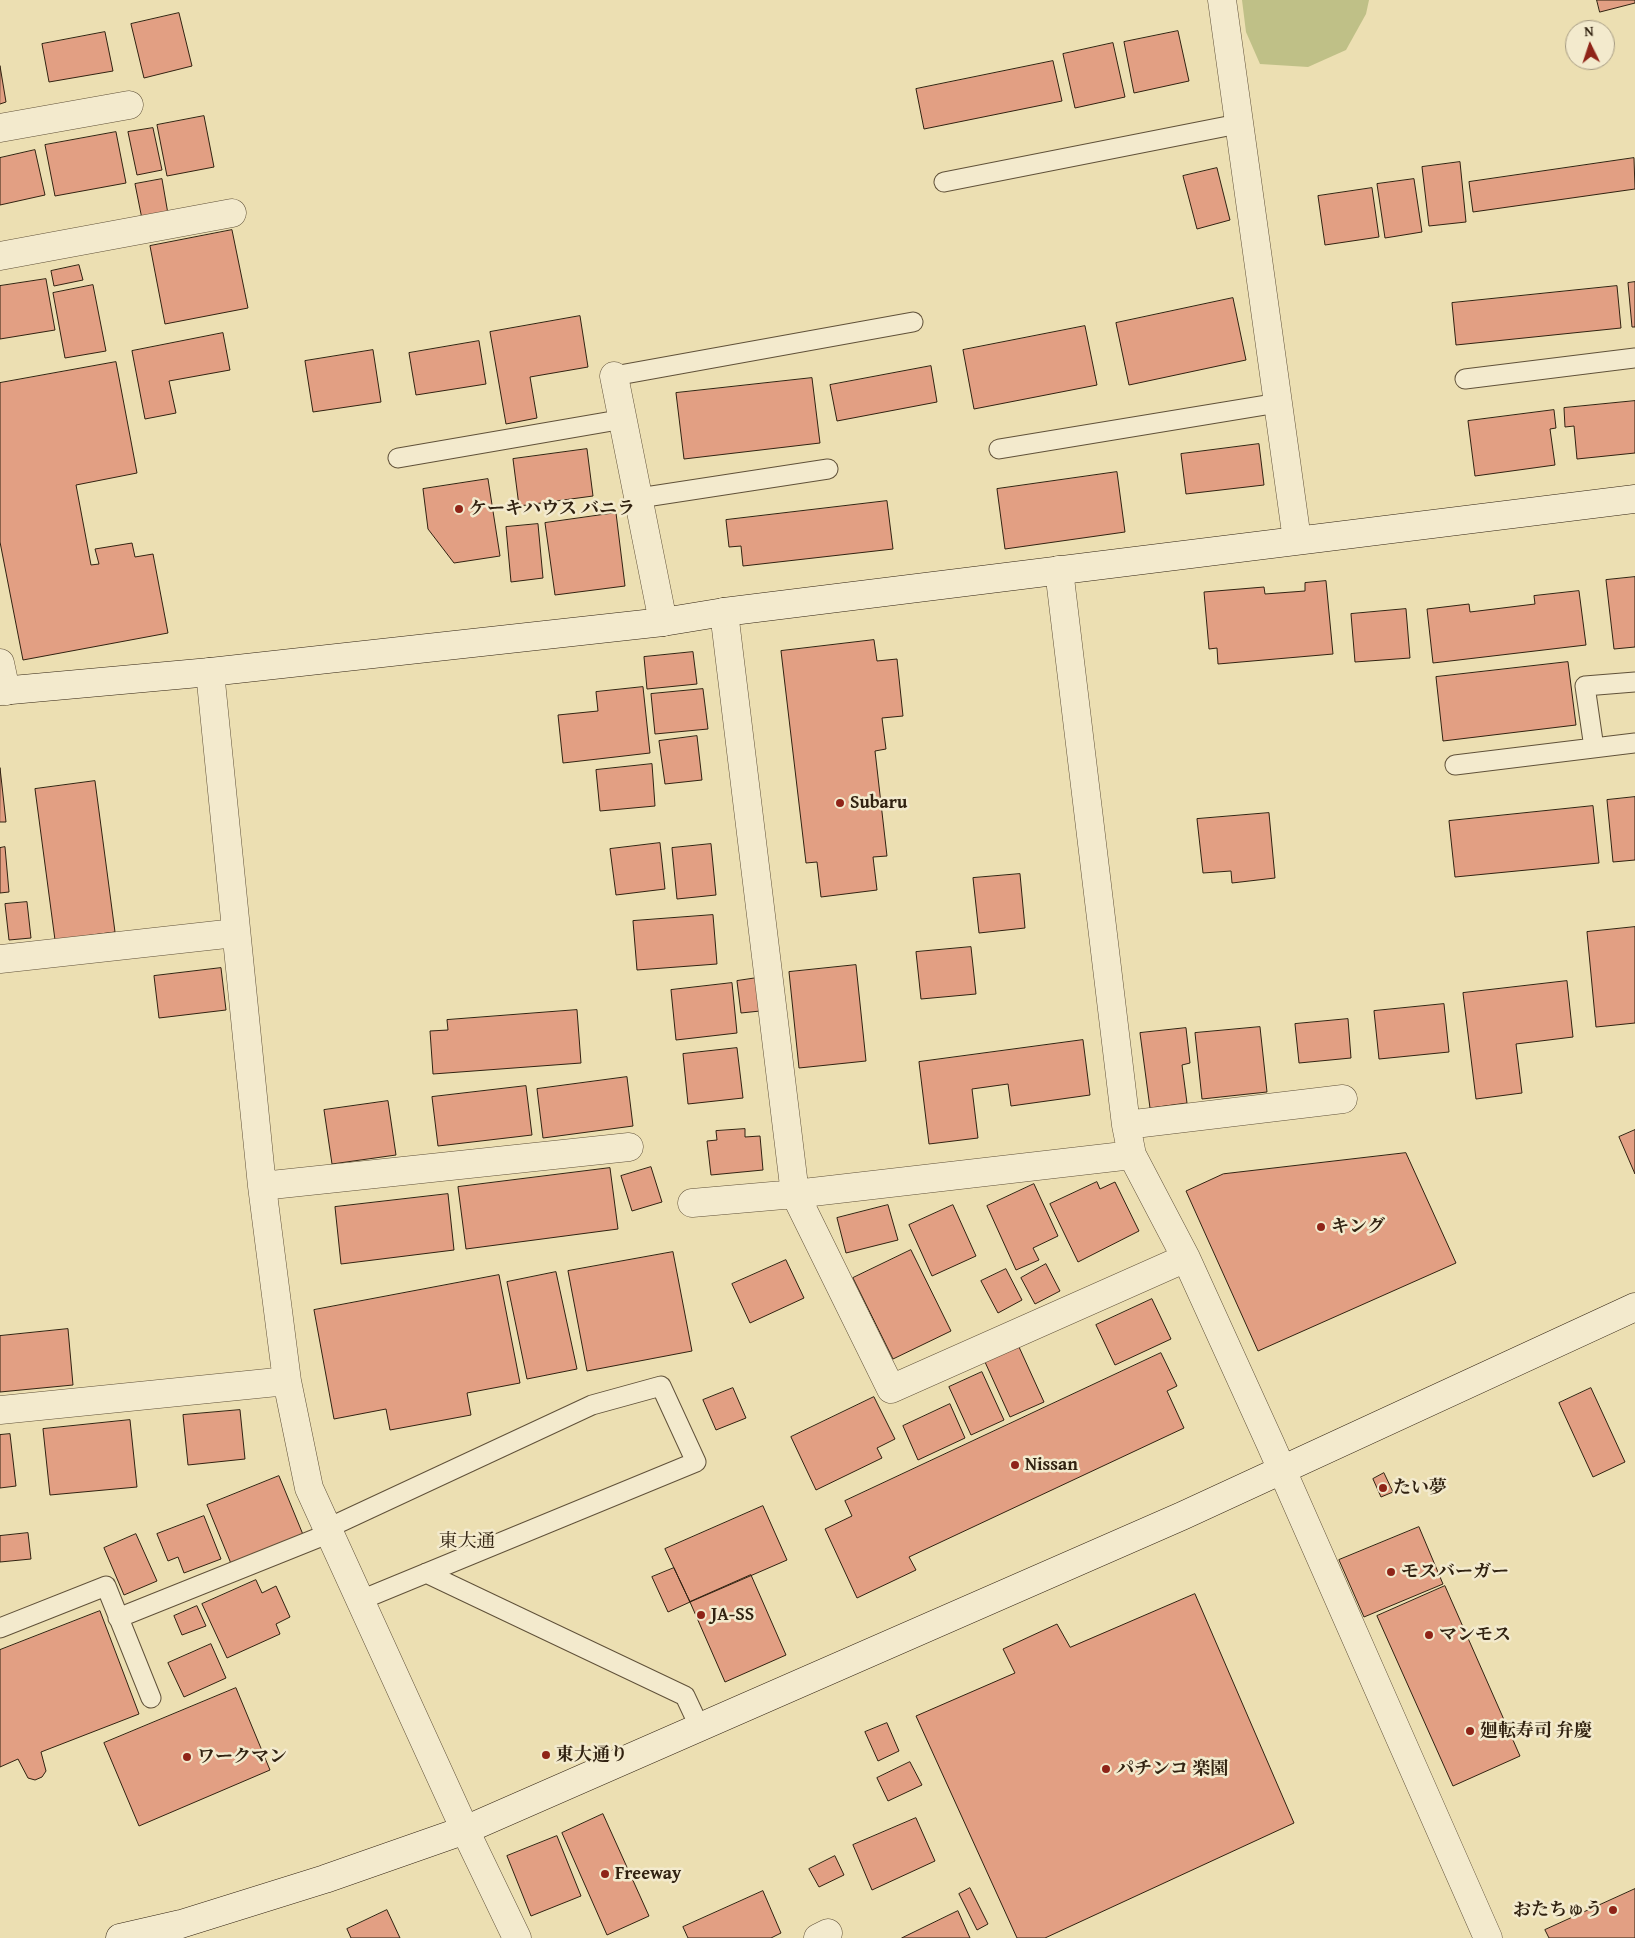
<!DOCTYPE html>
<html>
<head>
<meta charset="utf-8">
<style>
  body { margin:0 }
  #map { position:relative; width:1635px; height:1938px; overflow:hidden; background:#ecdfb2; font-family:"Gentium Book Plus",serif }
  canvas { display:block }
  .north { position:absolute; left:1565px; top:20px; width:50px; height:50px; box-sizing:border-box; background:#f3eacd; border:1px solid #a59a82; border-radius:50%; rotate:356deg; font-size:14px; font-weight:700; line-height:20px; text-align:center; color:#312211 }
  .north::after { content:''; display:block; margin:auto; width:18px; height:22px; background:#8f2418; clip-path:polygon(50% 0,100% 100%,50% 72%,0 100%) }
</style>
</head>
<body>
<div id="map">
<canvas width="1635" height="1938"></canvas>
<div class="north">N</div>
</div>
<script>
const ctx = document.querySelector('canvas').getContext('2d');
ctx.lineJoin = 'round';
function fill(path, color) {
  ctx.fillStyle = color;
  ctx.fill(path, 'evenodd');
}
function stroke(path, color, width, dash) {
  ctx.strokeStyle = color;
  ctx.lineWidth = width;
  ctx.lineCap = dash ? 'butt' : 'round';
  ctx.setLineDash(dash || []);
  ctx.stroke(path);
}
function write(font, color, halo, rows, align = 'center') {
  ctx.font = font + ' "Gentium Book Plus","Noto Serif JP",serif';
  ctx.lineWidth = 5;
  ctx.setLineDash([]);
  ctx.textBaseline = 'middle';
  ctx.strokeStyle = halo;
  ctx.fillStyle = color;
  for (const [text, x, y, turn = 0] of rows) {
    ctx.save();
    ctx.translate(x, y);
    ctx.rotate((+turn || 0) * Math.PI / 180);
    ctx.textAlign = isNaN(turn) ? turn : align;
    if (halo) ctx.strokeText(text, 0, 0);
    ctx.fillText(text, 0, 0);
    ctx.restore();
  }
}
fill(new Path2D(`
  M1242,0H1369L1366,14L1346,50L1308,67L1260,64L1246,32Z`), '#bfc087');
const building = new Path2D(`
  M1597,0H1635V3L1600,12Z
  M179,13L192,66L144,78L131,24Z
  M1178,31L1189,81L1134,93L1124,42Z
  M105,32L113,71L49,82L42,44Z
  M1113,43L1125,97L1075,108L1063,54Z
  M1053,61L1062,101L924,129L916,89Z
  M0,66L6,102L0,104Z
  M204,116L214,167L167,176L157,125Z
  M153,128L162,170L137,175L128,132Z
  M116,132L126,183L55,196L45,145Z
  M35,150L45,195L0,205V158Z
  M1634,158L1635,189L1473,212L1469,182Z
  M1460,162L1466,222L1429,226L1422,167Z
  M1217,168L1230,220L1197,229L1183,176Z
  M162,179L168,214L142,219L135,184Z
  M1414,179L1422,232L1385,238L1377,184Z
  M1372,188L1379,237L1325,245L1318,196Z
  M232,230L248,308L165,324L150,246Z
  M79,265L83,280L54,286L51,271Z
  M46,279L55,330L0,339V286Z
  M1635,282V327H1632L1628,283Z
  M93,285L106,351L65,358L53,293Z
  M1617,286L1621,328L1456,345L1452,303Z
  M1233,298L1246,360L1129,385L1116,323Z
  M580,316L588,367L530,377L537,418L506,424L490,332Z
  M1085,326L1097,385L974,409L963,350Z
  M223,333L230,370L169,381L176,413L145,419L132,351Z
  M479,341L486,384L416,395L409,353Z
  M373,350L381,402L313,412L305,361Z
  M116,362L137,473L76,485L91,565L99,564L95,549L132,543L135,557L153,554L168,633L23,660L0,542V383Z
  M931,366L937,402L837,421L830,385Z
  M812,378L820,443L684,459L676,393Z
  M1635,401V453L1577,459L1574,426L1565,427L1564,408Z
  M1554,410L1556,428L1550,429L1555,465L1475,476L1468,421Z
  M1259,444L1264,485L1186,494L1181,454Z
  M587,449L593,496L519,506L513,459Z
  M1117,472L1125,532L1005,549L997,489Z
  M488,479L500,556L454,563L428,529L423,489Z
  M887,501L893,549L743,566L741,546L729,547L726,520Z
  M616,513L625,586L555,595L545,523Z
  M538,524L543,578L511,582L506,527Z
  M1635,577V647L1614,649L1606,580Z
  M1326,581L1333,654L1218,664L1217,648L1209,649L1204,592L1264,587L1265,594L1305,591V583Z
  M1579,591L1586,645L1433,663L1427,609L1469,604L1470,612L1535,604L1534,596Z
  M1406,609L1410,658L1355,662L1351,614Z
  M874,640L877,661L897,659L903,716L882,718L886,749L875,751L887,856L873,857L877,890L821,897L817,862L806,863L781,651Z
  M693,652L697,684L647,689L644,657Z
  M1568,662L1576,725L1443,741L1436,677Z
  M643,687L650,753L563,763L558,715L598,711L596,692Z
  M703,689L708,729L655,734L651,694Z
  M697,736L702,780L665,784L659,741Z
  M652,764L655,806L600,811L596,770Z
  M0,768L6,822H0Z
  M95,781L115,932L55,940L35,789Z
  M1635,797V860L1613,862L1607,800Z
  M1593,806L1599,863L1455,877L1449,821Z
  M1269,813L1275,878L1232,883L1231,871L1203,873L1197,819Z
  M660,843L665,889L616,895L610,849Z
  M711,844L716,895L677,899L672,848Z
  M5,847L9,892L0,893V848Z
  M1020,874L1025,928L979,933L973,878Z
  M27,902L31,938L9,940L5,904Z
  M713,915L717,964L637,970L633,921Z
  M1635,927V1023L1596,1027L1587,932Z
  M971,947L976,994L921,999L916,952Z
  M856,965L866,1061L799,1068L789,972Z
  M221,968L226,1010L159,1018L154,976Z
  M757,978L760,1011L741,1013L737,981Z
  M1567,981L1573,1037L1516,1044L1522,1093L1476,1099L1463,993Z
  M732,983L737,1033L676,1040L671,990Z
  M1444,1004L1449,1052L1379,1059L1374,1011Z
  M577,1010L581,1063L433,1074L430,1031L448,1030L447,1020Z
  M1348,1019L1351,1058L1299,1063L1295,1024Z
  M1260,1027L1267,1092L1202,1099L1195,1033Z
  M1186,1028L1190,1063L1182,1065L1187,1103L1150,1108L1140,1033Z
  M1083,1040L1090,1095L1011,1106L1008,1084L972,1089L978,1138L929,1144L919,1062Z
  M737,1048L743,1098L688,1104L683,1054Z
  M627,1077L633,1126L543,1138L537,1089Z
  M526,1086L532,1135L438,1146L432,1097Z
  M388,1101L396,1155L332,1164L324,1110Z
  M745,1129V1137L760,1136L763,1170L711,1175L707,1141L717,1140L716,1131Z
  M1635,1130V1174L1619,1137Z
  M1406,1153L1456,1263L1258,1351L1186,1191L1223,1174Z
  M651,1167L662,1202L632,1211L621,1176Z
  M610,1168L618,1229L466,1249L458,1187Z
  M1097,1182L1100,1189L1115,1182L1139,1231L1078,1262L1050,1204Z
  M1034,1184L1058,1236L1033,1248L1039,1260L1016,1270L987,1206Z
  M448,1194L454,1250L341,1264L335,1207Z
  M888,1205L898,1240L846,1253L837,1218Z
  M953,1205L976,1256L932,1276L909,1225Z
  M911,1250L951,1331L893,1359L853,1278Z
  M673,1252L692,1351L587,1371L568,1271Z
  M786,1260L804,1298L750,1323L732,1284Z
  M1046,1264L1060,1291L1035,1304L1021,1278Z
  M1006,1269L1022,1300L998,1313L981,1281Z
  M556,1272L577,1369L527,1379L507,1282Z
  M499,1275L520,1383L467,1393L471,1415L390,1430L386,1409L334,1419L314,1310Z
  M1152,1299L1171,1339L1115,1365L1096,1325Z
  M68,1329L73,1385L0,1392V1336Z
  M1019,1347L1044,1402L1010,1417L985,1362Z
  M1161,1353L1177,1386L1167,1391L1184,1428L909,1557L916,1570L857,1598L825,1529L852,1516L845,1501Z
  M982,1372L1004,1420L971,1435L949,1387Z
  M733,1388L746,1418L716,1430L703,1400Z
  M1591,1388L1625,1462L1593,1477L1559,1403Z
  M874,1397L895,1439L877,1448L882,1458L816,1490L791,1437Z
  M950,1404L965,1438L918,1460L903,1426Z
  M240,1410L245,1459L188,1465L183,1415Z
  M130,1420L137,1487L50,1495L43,1429Z
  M10,1434L16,1486L0,1488V1435Z
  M1384,1473L1393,1492L1381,1497L1373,1479Z
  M279,1476L304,1537L232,1566L207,1505Z
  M763,1506L787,1560L690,1602L665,1549Z
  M204,1516L221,1559L184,1573L178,1557L168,1561L157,1534Z
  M1419,1527L1443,1584L1364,1617L1339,1560Z
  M28,1533L31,1559L0,1562V1536Z
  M136,1534L157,1581L124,1595L104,1548Z
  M674,1568L690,1602L668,1612L652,1577Z
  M751,1575L786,1655L725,1682L690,1602Z
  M256,1580L262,1593L276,1586L290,1617L276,1624L280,1634L227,1658L202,1604Z
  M1445,1586L1520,1756L1453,1786L1377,1616Z
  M1195,1594L1294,1823L1045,1938H1017L916,1716L1015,1673L1003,1649L1057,1624L1070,1647Z
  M197,1606L206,1626L182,1635L174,1616Z
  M100,1611L139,1714L41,1752L46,1771L42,1777L35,1780L28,1778L18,1759L0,1767V1650Z
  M211,1644L226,1678L184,1697L168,1663Z
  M236,1688L270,1770L139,1826L104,1743Z
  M887,1723L899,1751L878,1761L865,1732Z
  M910,1762L922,1785L888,1801L877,1778Z
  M603,1814L649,1916L607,1935L562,1833Z
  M916,1818L935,1861L872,1890L853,1845Z
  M557,1836L581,1896L531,1916L507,1856Z
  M835,1856L844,1875L819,1887L809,1869Z
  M970,1888L988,1924L977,1930L959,1894Z
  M1635,1889V1938H1549L1545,1930Z
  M763,1891L781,1933L771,1938H688L683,1927Z
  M387,1910L400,1938H351L347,1929Z
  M958,1911L970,1938H902Z`);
fill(building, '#e29f83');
stroke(building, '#312211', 1);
const lane = new Path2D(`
  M944,182L1238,124
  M614,376L913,322
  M1465,379L1635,358
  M999,449L1278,403
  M398,458L624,419
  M639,498L828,469
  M1594,748L1585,686L1635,682
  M1455,765L1635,743
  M328,1528L592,1405L661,1386L696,1462L361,1600
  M426,1573L685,1696L700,1728
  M118,1618L330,1533
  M0,1628L106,1586L151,1698`);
const street = new Path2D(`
  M1222,0L1297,540
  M0,128L129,105
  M0,256L232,213
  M614,376L663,622
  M1059,570L1126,1125L1132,1155L1186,1258L1271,1445L1488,1938
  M724,612L795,1194L891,1389L1186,1258
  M0,663L6,691
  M210,672L262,1186L287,1381L309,1488L465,1830L517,1938
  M0,959L235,933
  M1126,1125L1343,1099
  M262,1186L629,1147
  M692,1203L795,1194L1132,1155
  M0,1410L287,1381
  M818,1938L828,1933`);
const secondary = new Path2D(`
  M0,691L210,672L663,622L724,612L1635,499
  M120,1938L181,1924L325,1879L465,1830L1182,1516L1635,1307`);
stroke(lane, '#605139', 21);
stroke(street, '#605139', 29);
stroke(secondary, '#312211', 29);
stroke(lane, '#f3eacd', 19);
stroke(street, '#f3eacd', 28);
stroke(secondary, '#f3eacd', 28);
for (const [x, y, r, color] of [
  [459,509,5,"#8f2418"],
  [840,803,5,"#8f2418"],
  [1321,1227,5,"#8f2418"],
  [1015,1465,5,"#8f2418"],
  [1383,1488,5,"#8f2418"],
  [1391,1572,5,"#8f2418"],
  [701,1615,5,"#8f2418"],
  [1429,1635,5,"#8f2418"],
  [1470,1731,5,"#8f2418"],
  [546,1755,5,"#8f2418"],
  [187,1757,5,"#8f2418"],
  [1106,1769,5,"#8f2418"],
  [605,1874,5,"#8f2418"],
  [1613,1910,5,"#8f2418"]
]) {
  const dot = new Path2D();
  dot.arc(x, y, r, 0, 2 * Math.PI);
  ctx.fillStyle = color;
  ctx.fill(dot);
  stroke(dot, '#f3eacd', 2);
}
write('bold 18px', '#312211', '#f3eacd', [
  ["ケーキハウス バニラ",469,509],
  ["Subaru",850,803],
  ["キング",1331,1227],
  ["Nissan",1025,1465],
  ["たい夢",1393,1488],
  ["モスバーガー",1401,1572],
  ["JA-SS",711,1615],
  ["マンモス",1439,1635],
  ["廻転寿司 弁慶",1480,1731],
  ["東大通り",556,1755],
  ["ワークマン",197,1757],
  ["パチンコ 楽園",1116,1769],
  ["Freeway",615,1874],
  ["おたちゅう",1603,1910,"right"]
], 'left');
write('19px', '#312211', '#f3eacd', [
  ["東大通",467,1542]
]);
</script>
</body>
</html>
